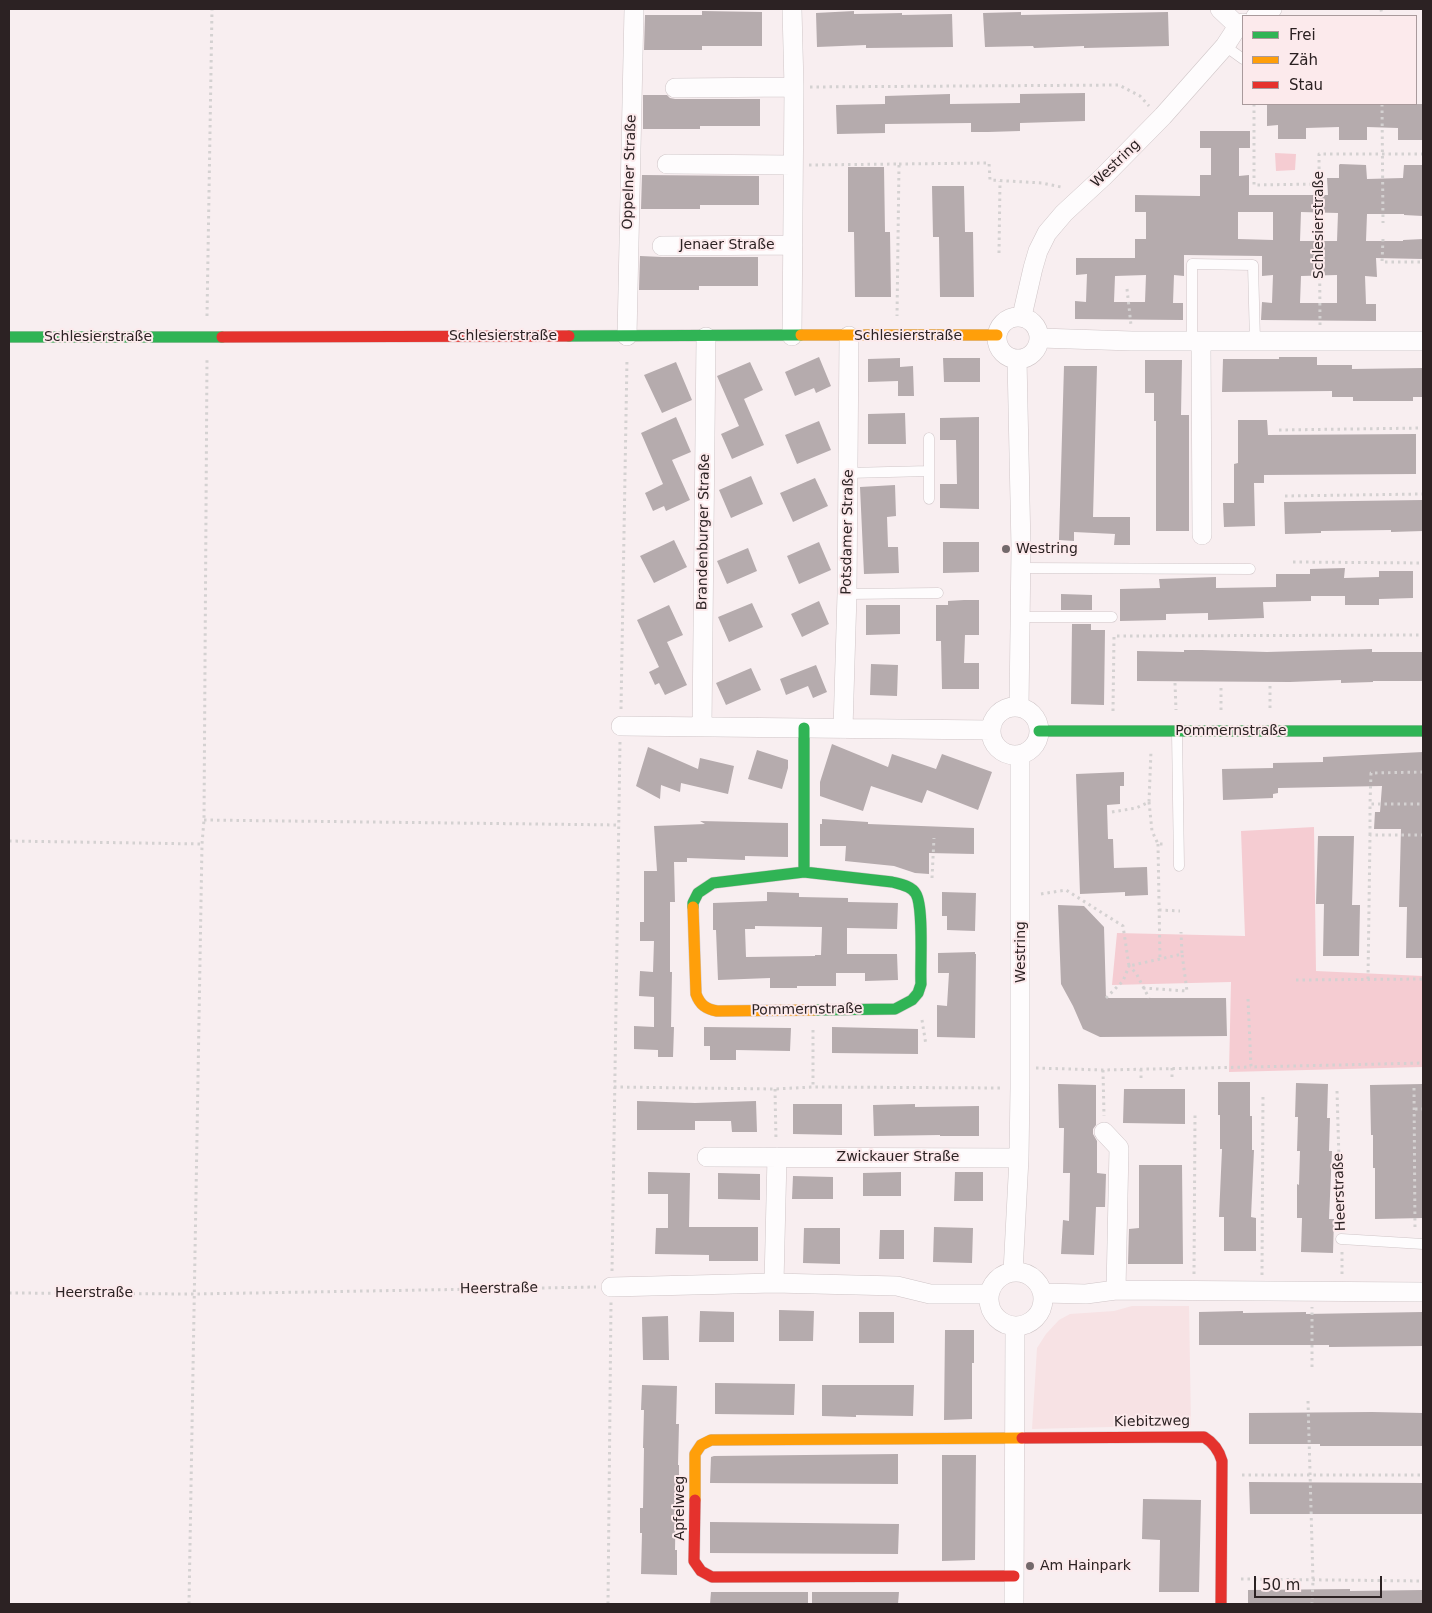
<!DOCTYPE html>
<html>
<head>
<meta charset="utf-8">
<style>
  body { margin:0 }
  #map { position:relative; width:1432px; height:1613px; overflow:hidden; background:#f8eef0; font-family:"DejaVu Sans",sans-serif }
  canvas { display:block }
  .frame { position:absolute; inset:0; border:10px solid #2c2223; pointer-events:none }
  .legend { position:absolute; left:1242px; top:15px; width:175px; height:90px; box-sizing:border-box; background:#fceaec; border:1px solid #a99a9c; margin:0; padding:6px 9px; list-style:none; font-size:15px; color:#2c2223 }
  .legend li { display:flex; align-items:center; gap:10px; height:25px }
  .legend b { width:25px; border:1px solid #a99a9c }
  .scale { position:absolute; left:1254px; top:1576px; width:128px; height:22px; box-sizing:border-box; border:2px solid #2c2223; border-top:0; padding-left:6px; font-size:15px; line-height:18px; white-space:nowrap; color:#2c2223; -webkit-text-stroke:4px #fceaec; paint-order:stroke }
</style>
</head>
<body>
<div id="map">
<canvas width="1432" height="1613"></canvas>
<div class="frame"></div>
<ul class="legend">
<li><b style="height:6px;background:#30b455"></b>Frei</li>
<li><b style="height:6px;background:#ff9f0a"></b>Zäh</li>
<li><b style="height:6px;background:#e5322d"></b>Stau</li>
</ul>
<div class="scale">50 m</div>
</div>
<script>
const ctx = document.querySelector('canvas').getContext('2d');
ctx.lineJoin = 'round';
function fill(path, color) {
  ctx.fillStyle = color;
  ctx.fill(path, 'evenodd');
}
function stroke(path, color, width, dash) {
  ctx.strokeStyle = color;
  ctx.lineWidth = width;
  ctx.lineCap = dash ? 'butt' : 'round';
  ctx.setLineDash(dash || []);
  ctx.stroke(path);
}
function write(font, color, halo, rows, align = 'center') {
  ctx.font = font + ' "DejaVu Sans",sans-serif';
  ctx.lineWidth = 4;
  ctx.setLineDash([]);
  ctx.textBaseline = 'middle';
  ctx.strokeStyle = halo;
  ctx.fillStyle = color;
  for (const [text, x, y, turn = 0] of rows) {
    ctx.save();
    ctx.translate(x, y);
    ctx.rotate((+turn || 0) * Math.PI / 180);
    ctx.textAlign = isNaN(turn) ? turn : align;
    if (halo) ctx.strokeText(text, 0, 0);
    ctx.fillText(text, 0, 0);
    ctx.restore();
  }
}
fill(new Path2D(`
  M1132,1306H1189L1191,1425L1032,1429L1037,1348L1046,1334L1059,1320L1070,1314L1114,1311Z`), '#f7e2e4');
fill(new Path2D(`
  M1275,153L1296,154L1295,170L1276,171Z
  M1314,827L1316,971L1423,976V1067L1229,1072L1231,982L1112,985L1117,933L1245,936L1241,831Z`), '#f5ccd2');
fill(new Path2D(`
  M702,11L762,12V46H702V50H644L645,15H702Z
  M854,11V14L902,13V15L952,14L953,47L866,48V45L817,47L816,13Z
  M1021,12V15L1168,12L1169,46L1084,48V46L1034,48L1033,46L985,47L983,13Z
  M1085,93V121L1020,123V131L988,132H971V123L885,124V133L837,134L836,105L885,104V96L950,94V104L1020,103V94Z
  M643,95H667L670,98L675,99H760V126H700V129H643Z
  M1267,104H1423V140H1398V128L1367,127V140H1339V127L1306,128V139H1278V125L1267,126Z
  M1200,131H1250V148H1239V176L1249,175V195H1328L1327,178H1339V165L1340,164L1366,165L1367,179L1403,178L1404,165H1423V216L1404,215V214H1367L1366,241H1403V240L1423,239V259L1376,258L1377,277L1365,276L1366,304H1376V321L1261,320L1262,302L1272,303L1273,275L1262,276V256L1184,255V276L1174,275L1173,303H1183V320L1075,319V301L1086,302L1087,274L1076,275V258H1135V239H1146V212H1135V195L1200,196V175H1211V148H1200ZM1238,212H1273V240L1238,239ZM1301,212L1338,213L1337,241H1300ZM1146,275L1145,302H1114L1115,276ZM1337,275V303H1300L1301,276Z
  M848,167H884L885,232H890L891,297H855L854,232H848Z
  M642,175L759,176V205H700V209H641Z
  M932,186H964L965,232H973L974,297H940L939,237H933Z
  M640,256L662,257H758V286H699V290H639Z
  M819,357L831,386L816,393L814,388L795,396L785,372Z
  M1279,357H1317V365H1352V369L1423,368V397H1413V401H1353V397H1332V391L1222,392L1223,359H1279Z
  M900,358V367L913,366L914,396H898V381L868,382V359Z
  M943,358H980V382H944Z
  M1145,360H1182L1181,415H1189V531H1156V421H1154V393H1145Z
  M676,362L692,400L662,413L644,375Z
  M750,362L763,390L744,399L764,445L732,459L721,434L739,426L717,376Z
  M1064,366H1097L1093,517H1130V545H1114L1115,534L1074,532V541L1059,540Z
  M905,413L906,444H868V414Z
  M676,417L691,452L672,460L690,500L666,511L664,506L653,511L645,493L663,484L641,433Z
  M979,417V509L940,508V484H957L956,440H940V418Z
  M1238,420H1267L1268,435L1416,434V474L1264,475V483H1254L1255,526L1224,527L1223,503H1234V464L1238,463Z
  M819,421L831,450L797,464L785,435Z
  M751,476L763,504L731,518L719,490Z
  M815,478L828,506L793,522L780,493Z
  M895,485L896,516L887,517L888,547H898L899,573L864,574L860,487Z
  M1423,500V531L1391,532V530L1321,531V533L1285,534L1284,502Z
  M674,540L687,567L654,583L640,556Z
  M819,542L831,570L799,584L787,556Z
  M943,542H979V572L943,573Z
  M748,548L757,571L727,584L717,561Z
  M1345,568L1344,578L1379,577V571H1413V598L1379,599V605H1345V596H1311V601L1263,602L1264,618L1208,620V613L1166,614V620L1120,621V589L1160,588L1159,579L1216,577V588L1276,587V574H1310V569Z
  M1061,594L1092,595V610H1061Z
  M964,600H979V635H965L964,663H979V689H942L941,641H936V605H948V601Z
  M819,601L829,624L802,637L791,614Z
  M752,603L763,627L729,642L718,617Z
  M669,605L683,635L667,642L687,685L665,695L659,683L655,685L649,672L659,667L637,620Z
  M866,605H900V634L866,635Z
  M1072,624H1091V630H1105L1104,705L1071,704Z
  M1372,649V652H1423V681H1373V682L1341,683V680L1290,682L1137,681V651L1184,652V650H1202L1267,652Z
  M871,664L898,665L897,696L870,695Z
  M816,665L827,692L813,698L808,686L786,695L780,679Z
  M751,668L761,690L726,705L716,683Z
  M832,744L888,767L892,754L936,769L942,754L992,772L978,810L927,790L922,803L871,786L863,811L820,796V782Z
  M648,747L698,769L700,758L734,766L728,794L681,783L680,792L661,785L660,799L636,786Z
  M757,750L788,760V768L782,789L748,779Z
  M1423,752V958H1406L1407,907H1399L1401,829H1374L1375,812H1380L1382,786L1278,788V793L1273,794V798L1223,800L1222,769L1273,768V763L1323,762V757Z
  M1124,772V786H1120V804L1107,805L1108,839H1113L1114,868L1147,867L1148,895L1125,896V892L1080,894L1076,774Z
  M822,819L868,822V824L974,828V854L929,853V874L915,873L894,866L845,861L846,846H820V824H822Z
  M700,821L788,823V857L745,856V860L687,858V862H674L675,902H670V972H672L671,1027H674L673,1057H658V1050L634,1049V1026L654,1027V997L639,996L640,971L653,972L654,941H640V922H644V871H657L654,826L705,824Z
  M1318,836H1354L1352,905H1360L1359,956H1323L1324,904H1316Z
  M767,892L799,893V897L848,898V902L898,903L897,929L847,928V954H897L898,980L865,981V973H836V986H797V988H770V978L718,980L716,930H713V903L767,901ZM755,926L822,927L821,955H815V956L746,957L745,929H755Z
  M942,892L976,893L975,931L947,930V916H942Z
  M1058,905L1084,906L1104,927L1106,998H1226L1227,1036L1100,1037L1083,1029L1073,1006L1061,984Z
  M975,952V954H976L975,1038L937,1037V1005L947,1006L949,973H938V953Z
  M704,1027L791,1028L790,1051L736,1050V1060H710V1046H704Z
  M832,1027L918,1029V1054L832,1053Z
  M1218,1082H1250V1116H1252V1150H1254L1251,1217L1256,1218V1251H1224V1217H1219L1222,1149H1220V1115H1218Z
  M1296,1083L1328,1084L1327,1118H1330L1329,1151H1332L1329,1219H1334L1333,1253L1301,1252L1302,1218H1297V1184L1299,1185L1300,1151H1297L1298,1117H1295Z
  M1058,1084L1096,1085V1125L1093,1129V1134L1097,1141V1173L1106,1174L1105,1207H1096L1094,1255L1061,1254L1063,1220L1069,1221L1070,1173H1063L1064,1128H1059Z
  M1423,1084V1218L1375,1219V1168H1373V1135H1371L1370,1085Z
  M1124,1089H1185V1124L1123,1123Z
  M637,1101L695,1103L756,1101L757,1132H732L731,1121H695V1130H637Z
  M793,1104H842V1135L793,1134Z
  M915,1104V1107L979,1106V1136H940V1135L874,1136L873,1105Z
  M1139,1165H1182L1183,1264H1128L1129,1229L1139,1228Z
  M648,1172L690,1173L689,1227H758V1261H709V1255L655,1254L656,1228H668V1194H648Z
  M901,1172V1196H863V1173Z
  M955,1172H983V1201H954Z
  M718,1173L760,1174V1200L718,1199Z
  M793,1176L833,1177V1199H792Z
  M934,1227L973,1228L972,1263L933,1262Z
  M804,1228H840V1264L803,1263Z
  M880,1230H904V1259H879Z
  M779,1310L814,1311L813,1341H779Z
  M700,1311L734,1312V1342H699Z
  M1243,1311V1313L1306,1312V1314L1423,1312V1346L1329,1347V1345H1199V1312Z
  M859,1312H894V1343H859Z
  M668,1316L669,1360H643L642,1317Z
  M945,1330H974V1363H972V1419L944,1420Z
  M715,1383L795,1384L794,1415L715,1414Z
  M642,1385L677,1386L676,1424H679L678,1465H679V1490H676L675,1550H677V1575L641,1574L642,1533H640V1508H643L644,1448H643L644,1410H641Z
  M822,1385H914L913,1416L856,1415V1417L822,1416Z
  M1372,1412L1423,1413V1446H1320V1444H1249V1413Z
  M898,1454V1484L710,1483L711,1457L714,1456Z
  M942,1455H976L975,1560L942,1561Z
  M1249,1482L1423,1483V1514H1250Z
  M1143,1499L1201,1500L1199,1592H1159L1160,1540L1142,1539Z
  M710,1522L899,1524L898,1554L710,1553Z
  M1350,1589V1591L1423,1590V1604H1248V1590Z
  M711,1592H808V1604H710Z
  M812,1592H899L898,1604H812Z`), '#b5abad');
const lane = new Path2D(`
  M1225,46L1243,59
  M1192,341V264L1253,265L1255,341
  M929,471V438
  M848,473L929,471V499
  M1021,568L1250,569
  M847,594L938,593
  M1021,617H1112
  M1177,732L1179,866
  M1341,1239L1423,1244`);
const street = new Path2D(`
  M1220,9L1238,26
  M1256,16L1272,9
  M675,88L794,87
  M667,164L793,165
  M662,246L793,245
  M1022,316L1033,268L1038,251L1047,233L1064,213L1103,177L1163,116L1225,46L1238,26L1243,23
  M997 338a21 21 0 1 1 42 0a21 21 0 1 1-42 0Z
  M627,336L634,9
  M792,336L794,87L792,9
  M1040,338L1132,341H1423
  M1201,341L1202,535
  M1017,359L1021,548L1019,707
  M991 731a24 24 0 1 1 48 0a24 24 0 1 1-48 0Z
  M621,726L991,730
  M702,727L706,337
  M843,729L847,594L849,336
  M1104,1132L1119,1148L1116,1290
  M707,1157L1019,1158
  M989 1299a27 27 0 1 1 54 0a27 27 0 1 1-54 0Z
  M1013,1272L1019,1158L1020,1088V755
  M774,1283L777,1157
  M611,1287L774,1283L897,1286L930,1294H989
  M1043,1293L1086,1294L1116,1290L1423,1292
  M1014,1604L1015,1327`);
const fast = new Path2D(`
  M569,336L801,335
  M9,337H222
  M1039,731H1423
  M804,872L892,882C900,884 912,886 916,894C924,908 920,965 921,984L918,993L912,1000L895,1009L815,1010
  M693,907V903L698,893L713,883L804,872V728`);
const slow = new Path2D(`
  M801,335H997
  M693,907L696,994C700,1005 706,1009 717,1011L815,1010
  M695,1500V1454L701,1445L711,1440L1022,1438`);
const jam = new Path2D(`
  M222,337L569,336
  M1022,1438L1204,1437C1214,1443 1219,1450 1222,1461L1221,1604
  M695,1500L694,1561L701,1571L712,1577L1014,1576`);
stroke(lane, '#cfc5c7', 11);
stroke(street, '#cfc5c7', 20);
stroke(fast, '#cfc5c7', 12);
stroke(slow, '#cfc5c7', 12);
stroke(jam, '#cfc5c7', 12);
stroke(new Path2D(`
  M1381,9L1382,16
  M810,87L1119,85L1140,96L1149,106
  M1254,104V185L1319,184
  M1382,104L1383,223
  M899,164L989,163L990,180L1042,183L1061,187
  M809,165L899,164L897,316
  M1383,239L1382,262H1423
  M999,253L1000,181
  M1127,289L1131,325
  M207,316L212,9
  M1320,325L1319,154H1423
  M1279,430L1423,428
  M1285,496L1423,494
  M1293,562L1423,563
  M1175,683L1176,710
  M1270,686V711
  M621,709L627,358
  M1221,710V685
  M1113,711L1114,636L1423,635
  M1423,772L1371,773L1370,804H1423
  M1149,802L1152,831L1158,844H1166
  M1112,812L1136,808L1149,802L1151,751
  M204,820L619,825
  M1370,835V804
  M9,841L202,844
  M1158,844L1160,959
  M932,878L934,838
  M1041,894L1066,890L1123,926L1129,966L1182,954L1181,932
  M1159,910L1180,911
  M1368,979L1370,835H1423
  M1296,980L1423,979
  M1143,988L1187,991L1182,954
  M1106,998L1123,981L1129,966L1136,973L1149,998
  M1248,999L1251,1067L1423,1063
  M922,1020L926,1045
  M813,1030V1087
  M1036,1068L1103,1070L1251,1067
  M1172,1068V1081
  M1141,1069V1082
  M1103,1070L1104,1116
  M614,1087L775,1089L813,1087L1002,1088
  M1414,1088L1415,1231
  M775,1089L776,1141
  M1337,1091L1341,1228
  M1415,1109H1423
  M1342,1252V1276
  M612,1271L620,742
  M1194,1274L1195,1115
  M1262,1275L1263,1093
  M9,1293L194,1294L596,1287
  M1312,1367V1307
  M1308,1401L1313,1580L1312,1604
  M1242,1475H1423
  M1241,1579L1423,1581
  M189,1604L202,844L204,820L207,357
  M608,1604L611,1302`), '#d4d1d1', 3, [2.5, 4]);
stroke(lane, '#fefcfd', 10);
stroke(street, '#fefcfd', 19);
stroke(fast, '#30b455', 11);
stroke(slow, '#ff9f0a', 11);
stroke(jam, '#e5322d', 11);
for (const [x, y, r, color] of [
  [1006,549,5,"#73696b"],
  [1030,1566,5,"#73696b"]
]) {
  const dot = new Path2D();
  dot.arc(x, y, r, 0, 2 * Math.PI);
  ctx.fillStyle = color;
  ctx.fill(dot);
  stroke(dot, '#fceaec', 2);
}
write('14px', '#2c2223', '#fceaec', [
  ["Westring",1116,164,-44],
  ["Oppelner Straße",630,172,-88],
  ["Schlesierstraße",1319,225,-90],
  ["Jenaer Straße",727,245],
  ["Schlesierstraße",503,336],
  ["Schlesierstraße",908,336],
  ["Schlesierstraße",98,337],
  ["Brandenburger Straße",704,532,-89],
  ["Potsdamer Straße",848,532,-89],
  ["Pommernstraße",1231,731],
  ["Westring",1021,952,-90],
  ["Pommernstraße",807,1010,-1],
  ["Zwickauer Straße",898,1157],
  ["Heerstraße",1340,1192,-92],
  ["Heerstraße",499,1289,-1],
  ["Heerstraße",94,1293],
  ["Kiebitzweg",1152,1422,-1],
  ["Apfelweg",680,1508,-90]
]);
write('14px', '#2c2223', '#fceaec', [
  ["Westring",1016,549],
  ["Am Hainpark",1040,1566]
], 'left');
</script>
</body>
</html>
